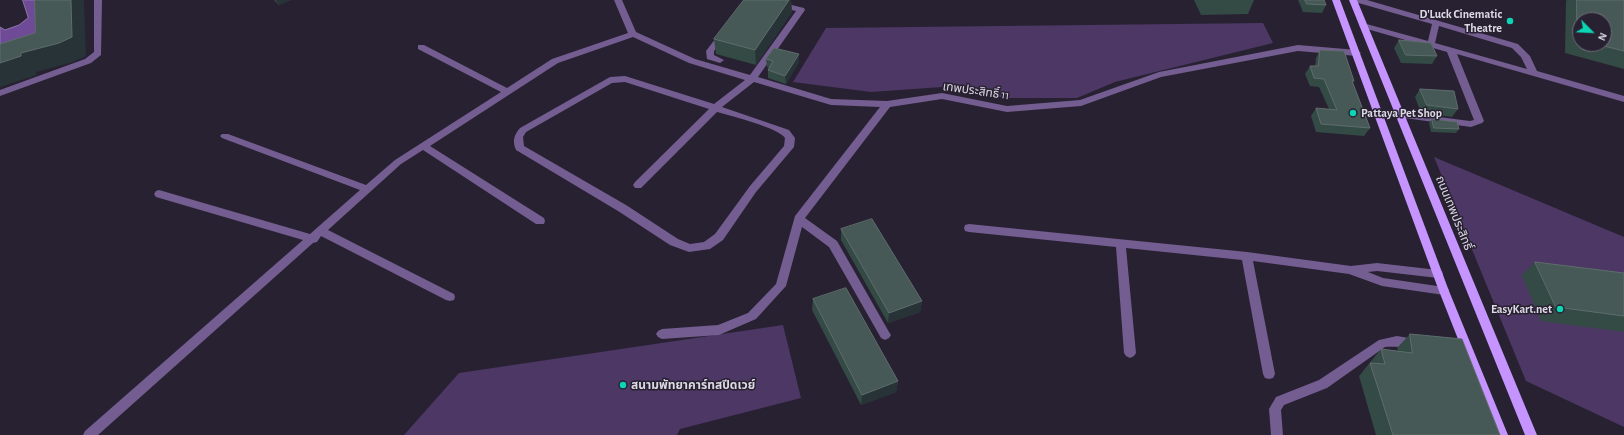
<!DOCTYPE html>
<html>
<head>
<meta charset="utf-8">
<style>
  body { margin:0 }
  #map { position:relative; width:1624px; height:435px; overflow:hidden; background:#282132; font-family:"Alegreya Sans",sans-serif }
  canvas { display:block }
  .north { position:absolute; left:1572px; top:12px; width:40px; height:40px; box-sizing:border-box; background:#282132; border:1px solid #706b79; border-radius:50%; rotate:114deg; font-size:11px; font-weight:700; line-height:16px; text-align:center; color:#ddd9e4 }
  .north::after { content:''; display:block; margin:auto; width:14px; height:18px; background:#0cd5b5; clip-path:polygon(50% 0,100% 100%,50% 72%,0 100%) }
</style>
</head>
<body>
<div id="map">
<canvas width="1624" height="435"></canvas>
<div class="north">N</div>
</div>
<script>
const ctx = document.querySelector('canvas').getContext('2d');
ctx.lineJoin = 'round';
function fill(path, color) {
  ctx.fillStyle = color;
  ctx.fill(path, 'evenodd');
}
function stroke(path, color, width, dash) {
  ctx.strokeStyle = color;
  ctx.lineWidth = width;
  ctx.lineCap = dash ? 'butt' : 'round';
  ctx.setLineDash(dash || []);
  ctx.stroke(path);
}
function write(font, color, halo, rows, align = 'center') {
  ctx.font = font + ' "Alegreya Sans","Noto Sans Thai",sans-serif';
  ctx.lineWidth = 3;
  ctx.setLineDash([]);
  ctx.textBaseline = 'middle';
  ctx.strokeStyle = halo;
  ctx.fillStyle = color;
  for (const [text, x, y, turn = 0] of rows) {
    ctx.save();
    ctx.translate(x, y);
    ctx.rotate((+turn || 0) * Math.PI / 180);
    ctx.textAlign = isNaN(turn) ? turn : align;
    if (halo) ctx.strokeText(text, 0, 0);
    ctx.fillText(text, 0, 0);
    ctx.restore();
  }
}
fill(new Path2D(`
  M1263,23L1273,43L1115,82L1077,98H1006L942,87L871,92L793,82L826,28Z
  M1434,157L1624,237V427L1526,381Z
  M783,325L801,398L680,429L677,435H404L459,373Z`), '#4c3765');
const water = new Path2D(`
  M23,0H40V46L0,47V27L5,30L19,25L28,18Z`);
fill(water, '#6e4a97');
stroke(water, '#8f75ae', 1);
fill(new Path2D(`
  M94,0H102L101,55L91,63L0,96V90L85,59L94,52Z
  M614,0H622L636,32L695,59L750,75L796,11L759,2L758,0H771L804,8L805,10L758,77L831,99L887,101L942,93L1007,106L1080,100L1159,72L1298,45L1357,50L1361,53L1357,56L1298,51L1161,77L1081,106L1007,112L942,99L890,107L805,218L837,241L889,332L891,335L889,338L885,340L881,338L829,247L802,227L786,286L756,319L719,335L662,339L658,337L656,334L658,331L662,329L718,325L748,313L776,284L795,216L880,107L831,105L754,82L722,107L789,130L795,138L794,147L756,192L723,240L710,249L689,252L670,245L618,211L516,150C512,141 514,135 520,128L610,77L625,76L714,104L745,80L689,63L633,37L558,63L430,146L544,218L545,221L544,224H536L423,150L401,164L328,230L454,294L455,297L454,300L450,301L446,300L321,236L317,242L313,243L98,435H83L85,431L303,240L156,197L154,194L156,191L159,190L310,234L360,190L222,138L220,136L222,134H228L366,185L395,160L501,92L418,49V45H424L507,88L552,59L628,33ZM625,82L709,109L635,182L633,185L635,188H641L717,112C731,116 779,128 785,138L784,146L750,186L715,234L704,242L690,244L678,239L626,205L524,146L523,137L526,132L612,83Z
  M1354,0H1367L1518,44L1530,56L1537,71L1624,96V102L1457,54L1484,121L1482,123L1471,127L1397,117L1395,115L1400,112L1470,121L1474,120L1447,52L1360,27L1359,25L1363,23L1428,41L1432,24L1355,2ZM1439,26L1512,48L1521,57L1527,69L1435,43Z
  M722,33L726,36L714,51V55L724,60L720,63L707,59L706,51L719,34Z
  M969,224L1247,252L1351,266L1377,263L1438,270L1442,271L1443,274L1442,277L1438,278L1377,271L1368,272L1383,278L1444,287L1448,288L1449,291L1448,294L1444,295L1382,286L1349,274L1253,261L1275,374L1273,378L1269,379L1265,378L1263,374L1242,260L1126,248L1136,353L1134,356L1130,358L1126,356L1124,353L1116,247L969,232L965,231L964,228L965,225Z
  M1397,336L1420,340L1422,343L1420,346C1412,349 1396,346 1385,347L1327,388L1284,405L1281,410L1283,435H1271L1269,409L1276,397L1319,380L1379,340Z`), '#745d90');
fill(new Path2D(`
  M1332,0H1340L1449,291L1508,435H1496L1439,291Z
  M1349,0H1357L1537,435H1525Z`), '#c594fe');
fill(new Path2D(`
  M274,0H291L279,5Z
  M744,0H791L792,12L756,65L716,54L714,39Z
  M1194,0H1254L1248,14L1201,15Z
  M1298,0H1324L1326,5L1322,13L1303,12Z
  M1567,0H1624V69L1565,53L1566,1ZM1580,20L1604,44H1580Z
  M1399,40L1437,56L1432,64L1401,63L1394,48Z
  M1320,50L1354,81L1353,83L1370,128L1364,136L1316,132L1311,116L1316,108L1329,109L1319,87L1310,86L1305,74L1310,66H1315L1316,58Z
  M766,59L799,62L786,84L768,78V70L769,68L767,67Z
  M1420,89L1458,109L1452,117L1421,113L1415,97Z
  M1432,119L1459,129L1456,133L1431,132L1429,123Z
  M841,229L922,301L920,312L888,323L841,240Z
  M1535,262L1624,273V332L1541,321L1522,275Z
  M813,299L898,381L896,392L861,405L812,310Z
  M1410,334L1500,435H1376L1359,376L1381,349L1398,351L1397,348Z`), '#344a45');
fill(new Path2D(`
  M71,0H84L86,56L73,62L36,72L37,75L0,87V63L21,53Z
  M276,0H291L279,5Z
  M789,0H791L792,12L756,65L755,50Z
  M799,54V62L786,84L785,76Z
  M922,301L920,312L888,323L889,313Z
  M898,381L896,392L861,405L862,395Z`), '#273336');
const building = new Path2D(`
  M35,0H71L72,37L59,43L21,53V56L0,63V44L35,33Z
  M744,0H789L755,50L714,39Z
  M1305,0H1324L1326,5L1307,4Z
  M1577,0H1624V51L1596,44H1604V20H1580V40L1577,39Z
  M1399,40L1431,43L1437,56L1406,55Z
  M774,48L799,54L785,76L768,70L773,61L766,59Z
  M1320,50L1344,51L1354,81H1352L1370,128L1321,124L1316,108L1337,110L1324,79L1314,78L1310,66H1318Z
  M1420,89L1454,91L1458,109L1427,105Z
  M1432,119L1457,122L1459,129L1434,128Z
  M872,219L922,301L889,313L841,229Z
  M1535,262L1624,273V316L1556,307Z
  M846,288L898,381L862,395L813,299Z
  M1410,334L1462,339L1500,435H1393L1370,363L1385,364L1381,349L1412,353Z`);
fill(building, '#465956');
stroke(building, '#5e6d6c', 1);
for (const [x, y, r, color] of [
  [1510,21,4,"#0cd5b5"],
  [1353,113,4,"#0cd5b5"],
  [1560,309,4,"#0cd5b5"],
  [623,385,4,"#0cd5b5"]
]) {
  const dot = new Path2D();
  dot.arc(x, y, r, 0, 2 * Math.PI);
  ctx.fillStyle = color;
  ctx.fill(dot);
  stroke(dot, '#282132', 1.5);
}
write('bold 12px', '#ddd9e4', '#282132', [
  ["D'Luck Cinematic",1502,14],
  ["Theatre",1502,28],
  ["Pattaya Pet Shop",1361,113,"left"],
  ["EasyKart.net",1552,309],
  ["สนามพัทยาคาร์ทสปีดเวย์",631,385,"left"]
], 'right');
write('12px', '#ddd9e4', '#282132', [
  ["เทพประสิทธิ์ 11",976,91,8],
  ["ถนนเทพประสิทธิ์",1454,213,68]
]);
</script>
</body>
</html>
